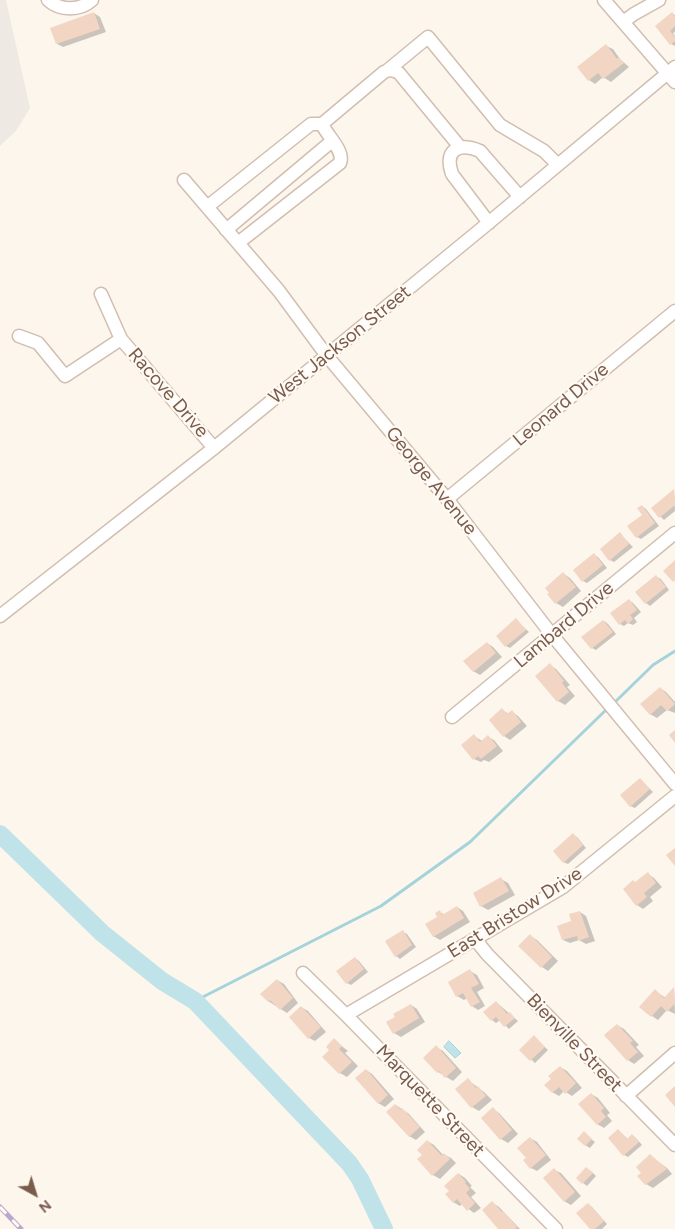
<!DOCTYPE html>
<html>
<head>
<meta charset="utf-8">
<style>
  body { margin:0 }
  #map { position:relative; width:675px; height:1229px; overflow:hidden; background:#fdf6ec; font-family:Figtree,sans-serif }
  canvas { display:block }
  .north { position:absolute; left:10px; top:1169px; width:50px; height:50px; -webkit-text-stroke:4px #fffaf3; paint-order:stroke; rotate:141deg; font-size:14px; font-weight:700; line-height:20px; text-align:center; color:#7a5c4d }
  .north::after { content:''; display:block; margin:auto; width:18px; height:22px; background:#7a5c4d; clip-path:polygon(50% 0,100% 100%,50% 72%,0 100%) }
</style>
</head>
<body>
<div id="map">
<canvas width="675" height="1229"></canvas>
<div class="north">N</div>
</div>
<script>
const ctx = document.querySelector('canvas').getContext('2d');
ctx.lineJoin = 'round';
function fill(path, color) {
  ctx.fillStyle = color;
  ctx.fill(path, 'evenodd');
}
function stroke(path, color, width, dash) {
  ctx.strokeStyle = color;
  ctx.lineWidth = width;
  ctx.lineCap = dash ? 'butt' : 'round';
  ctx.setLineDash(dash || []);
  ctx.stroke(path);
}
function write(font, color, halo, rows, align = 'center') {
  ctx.font = font + ' Figtree,sans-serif';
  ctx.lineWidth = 4.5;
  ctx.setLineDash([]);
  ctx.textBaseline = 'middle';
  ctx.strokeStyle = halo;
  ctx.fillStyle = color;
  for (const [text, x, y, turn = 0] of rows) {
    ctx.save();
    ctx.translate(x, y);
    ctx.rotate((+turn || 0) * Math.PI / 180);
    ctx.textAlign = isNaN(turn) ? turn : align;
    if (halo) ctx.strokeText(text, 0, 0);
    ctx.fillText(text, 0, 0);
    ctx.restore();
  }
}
fill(new Path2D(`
  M0,0H6L30,108L16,131L0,146Z`), '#efe9e4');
const water = new Path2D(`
  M449,1041L461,1053L455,1058L444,1047Z`);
fill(water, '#bfe3e8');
stroke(water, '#a5d3da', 1);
fill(new Path2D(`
  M94,13L100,17L106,32L63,47L57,44Z
  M672,14L675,15V32L673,33L675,36V46L671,44L657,26Z
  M606,46L613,49L620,59L629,67L611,82L603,77L595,84L589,80Z
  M674,490L675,511L664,520L652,508Z
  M642,506L646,509L659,526L641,539L637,537L644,515Z
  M620,534L633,547L614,562L610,560Z
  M594,555L598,557L607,568L587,583L583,581Z
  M564,574L570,578L581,591L563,607L556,603Z
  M657,577L661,579L669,590L650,606L646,603L637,592Z
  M629,600L633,603L641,612L634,618L637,622L633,625L628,623L624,626L620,624Z
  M516,620L529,632L510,648L506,646Z
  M604,621L608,624L616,634L596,650L592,648Z
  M487,643L493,647L502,657L480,675L473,671Z
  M550,665L556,669L570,685L567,687L575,696L565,705L558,701Z
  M660,688L666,692L675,702V713L667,710L657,718L650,714Z
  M502,710L509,714L512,712L518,716L527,726L510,740L504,736Z
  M474,736L482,741L488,737L494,740L503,751L489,762L484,760L481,762L474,759Z
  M640,779L653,792L635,808L630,806Z
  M573,835L577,837L586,848L568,864L563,862Z
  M648,874L654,878L662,887L650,897L653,901L643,909L637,905Z
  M501,879L508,883L515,895L488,910L481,906Z
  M457,907L463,911L470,922L440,940L433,936L440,912L445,915Z
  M580,912L586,916L595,941L586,944L579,940L570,943L563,940Z
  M403,932L407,934L416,947L400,959L396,956L387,942Z
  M530,936L537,940L558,961L548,971L542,967Z
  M355,958L359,961L368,972L351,985L347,983Z
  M470,971L477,975L484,988L477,992L485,1006L478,1010L472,1006L467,998L464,1000L457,996Z
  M277,980L284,984L298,1003L287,1013L268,1001Z
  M674,989L675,1014L667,1010L658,1020L652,1016L655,991L666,998Z
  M496,1002L518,1021L509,1029L500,1020L496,1023L492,1020L485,1012Z
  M411,1005L417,1009L425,1022L401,1037L394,1033Z
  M301,1007L308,1011L326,1032L315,1041L309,1038Z
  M617,1025L624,1029L639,1045L636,1047L644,1056L634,1064L628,1060L605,1036Z
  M534,1037L548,1050L535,1063L521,1050Z
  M334,1040L348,1051L345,1053L358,1066L347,1077L340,1073L323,1057L330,1050Z
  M436,1047L443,1051L462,1072L453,1081L438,1072L424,1058Z
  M560,1067L567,1071L582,1088L572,1096L564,1091L559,1096L552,1092V1079Z
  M366,1070L372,1074L394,1099L385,1107L378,1103Z
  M468,1080L484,1092L492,1100L479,1111L472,1107L457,1089Z
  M591,1094L598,1098L610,1113L607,1115L612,1121L604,1128L597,1124Z
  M396,1105L409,1114L425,1132L416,1140L409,1136Z
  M493,1109L499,1113L518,1134L508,1143L501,1139L483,1118Z
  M618,1130L628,1139L632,1135L636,1138L642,1145L628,1157L624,1155Z
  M584,1133L595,1142L590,1148L585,1145Z
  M530,1138L537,1142L551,1160L537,1171L531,1168L528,1158Z
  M427,1141L434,1145L444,1156L445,1155L451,1158L456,1163L440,1179L433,1175L418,1159L423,1155Z
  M650,1156L667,1168L672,1174L653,1188L646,1184L639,1176L643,1173Z
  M554,1170L561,1173L581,1196L571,1205L564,1201Z
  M591,1171L596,1176L587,1186L583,1183Z
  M459,1174L465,1178L472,1186L470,1187L476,1193L471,1197L481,1208L474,1213L462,1204L460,1206L453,1202L450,1191Z
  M493,1203L499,1207L520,1229H499Z
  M588,1204L592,1207L607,1224L602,1229H592Z`), '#0003');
stroke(new Path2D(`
  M613,704L653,665L675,651
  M195,1001L381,906L470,842L608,708`), '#a5d3da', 3);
stroke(new Path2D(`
  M0,834L102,933L162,981L195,1001L349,1163L360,1179L384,1229`), '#bfe3e8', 18);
fill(new Path2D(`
  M94,12L100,29L56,44L50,28Z
  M672,12L675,16V26L670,31L675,37V41L670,45L655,26Z
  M606,44L617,59L619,57L624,63L603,79L598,73L588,81L577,67Z
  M674,489L675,505L659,518L651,508Z
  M642,505L655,523L636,538L627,526L642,515L637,508Z
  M620,532L629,544L609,561L600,549Z
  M594,553L603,565L582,582L573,570Z
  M675,560V580L673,582L663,571Z
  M563,572L576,587L555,604L547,594L549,593L545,588Z
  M656,575L666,587L645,604L635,592Z
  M629,599L637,610L630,615L633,619L628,624L625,620L619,625L610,613Z
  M516,618L526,630L505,647L496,636Z
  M603,620L613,632L591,649L581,637Z
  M487,642L496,653L473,672L463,661Z
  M550,663L564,681L562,683L569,692L557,702L535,676Z
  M660,687L675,704L667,711L661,705L650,715L640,704Z
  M502,708L507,714L512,710L521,722L503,737L489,720Z
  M675,730V743L669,735Z
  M474,734L480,742L488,735L497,746L481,759L478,756L473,760L461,745Z
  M640,778L650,789L630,807L620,795Z
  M573,833L583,845L563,863L553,851Z
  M675,848V866L666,855Z
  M648,872L656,883L644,893L647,897L636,906L623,889L633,880L635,882Z
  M501,877L509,891L480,907L473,893Z
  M457,906L464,918L433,937L425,924L437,917L435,913L440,910L442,915Z
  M580,911L589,937L578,941L577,936L562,940L557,926L571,921L569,914Z
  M403,930L412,945L395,957L385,941Z
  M530,934L552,957L541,968L518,946Z
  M355,957L364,969L346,984L336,971Z
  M470,969L479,984L471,988L480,1002L471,1007L463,993L456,997L448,982Z
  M277,979L293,998L280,1010L270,1000L268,1002L260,994Z
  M674,987L675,1003L667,1012L661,1006L651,1017L639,1007L655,989L664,998Z
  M496,1001L507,1014L510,1012L515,1018L504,1027L496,1017L491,1021L483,1012Z
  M411,1004L419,1018L393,1034L386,1022L395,1017L393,1014Z
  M301,1006L321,1027L308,1039L289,1017Z
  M617,1024L633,1041L630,1043L638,1052L627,1061L604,1035Z
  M534,1035L545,1047L530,1061L519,1050Z
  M334,1038L342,1046L339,1049L352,1062L339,1074L322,1057L329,1050L326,1047Z
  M436,1045L456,1068L445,1078L439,1071L437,1073L423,1058Z
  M560,1066L576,1083L565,1094L559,1087L552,1093L544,1085L551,1079L548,1076Z
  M366,1069L388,1095L378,1104L355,1078Z
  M468,1078L476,1088L478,1086L486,1096L471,1108L455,1089Z
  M675,1086V1107L665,1095Z
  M591,1093L604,1108L601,1111L606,1117L597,1125L578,1104Z
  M395,1104L401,1110L402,1108L420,1127L409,1137L386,1112Z
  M493,1107L512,1130L500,1140L481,1118Z
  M618,1129L627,1139L632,1134L639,1142L623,1156L608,1138Z
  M584,1131L592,1139L585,1146L577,1139Z
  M530,1137L546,1155L530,1169L523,1160L526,1158L517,1148Z
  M427,1140L442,1156L444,1153L450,1159L432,1176L417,1159L422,1155L417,1150Z
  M650,1154L667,1169L645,1185L637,1176L641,1173L636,1167Z
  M586,1167L593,1173L582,1184L576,1178Z
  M554,1168L575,1192L564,1202L543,1178Z
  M458,1173L466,1182L465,1183L470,1189L466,1193L475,1203L467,1211L457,1199L453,1203L445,1194L449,1191L444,1186Z
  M492,1201L502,1212L503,1211L517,1227L515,1229H498L482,1210Z
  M588,1203L604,1221L595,1229H590L576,1213Z`), '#f3d5c3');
const minor = new Path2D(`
  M48,0C60,11 80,11 92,0
  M604,0L675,82
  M623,22L634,14L659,0
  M388,70L428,37L500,125L544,151L558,165
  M184,180L279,291L327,356L447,499L552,635L675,784
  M207,207L311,124H322L384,72C390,69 393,70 399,73L460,147
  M489,223L452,174C444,150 458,142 480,151L520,197
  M226,230L332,141
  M238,243L340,163C345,151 327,136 322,124
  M101,294L121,339L214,448
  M19,336L38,343L65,376L121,339
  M447,499L675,311
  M0,616L214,448L486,225L675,67
  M452,717L675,533
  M475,939L487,954L675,1145
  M303,973L346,1015L556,1229
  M346,1015L563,887L675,796
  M626,1096L675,1053`);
stroke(minor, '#d1beb0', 15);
stroke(minor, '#fff', 12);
const rail = new Path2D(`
  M0,1207L21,1229`);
stroke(rail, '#b9a8c9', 5);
stroke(rail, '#fffaf3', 3, [9]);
write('19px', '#7a5c4d', '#fffaf3', [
  ["West Jackson Street",340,345,-39],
  ["Racove Drive",168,393,49],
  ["Leonard Drive",561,405,-40],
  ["George Avenue",431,481,51],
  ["Lambard Drive",564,625,-40],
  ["East Bristow Drive",515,913,-32],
  ["Bienville Street",574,1043,46],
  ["Marquette Street",430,1101,46]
]);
</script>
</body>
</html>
